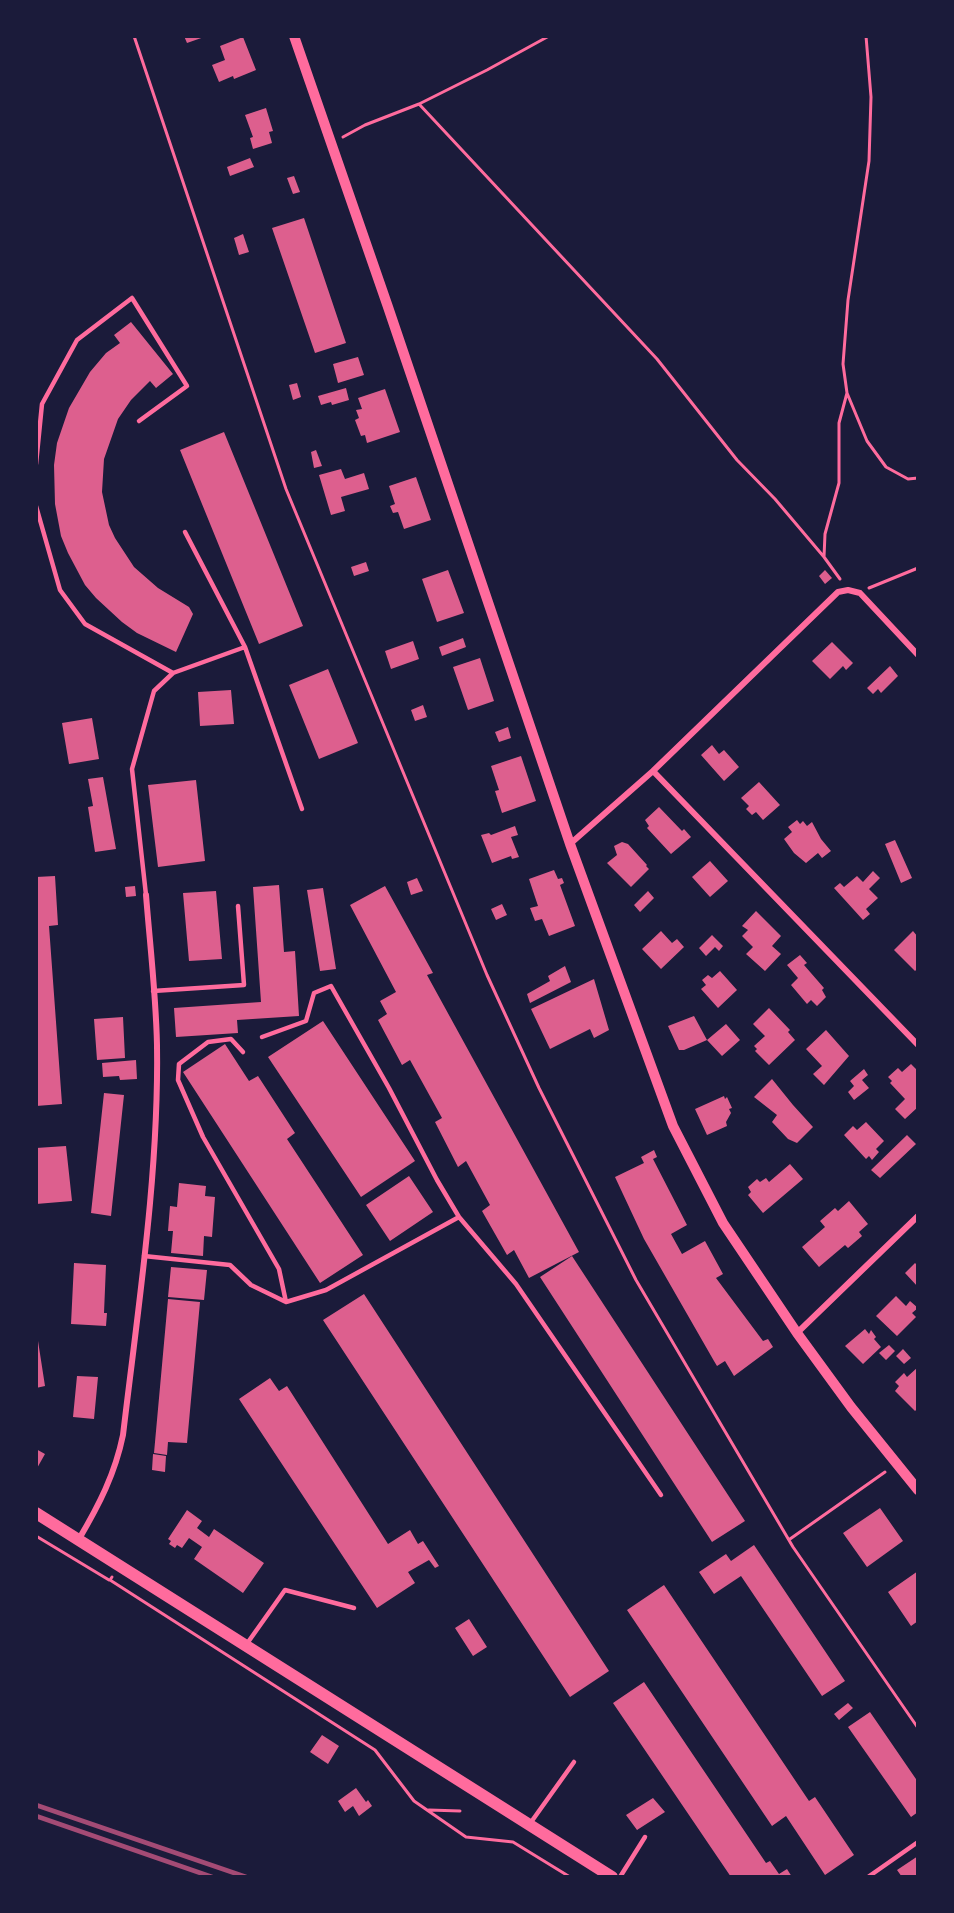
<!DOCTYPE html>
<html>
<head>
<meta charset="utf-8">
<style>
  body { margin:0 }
  #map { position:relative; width:954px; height:1913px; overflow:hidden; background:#1b1b3a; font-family:"Public Sans",sans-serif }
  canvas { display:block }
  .frame { position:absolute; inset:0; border:38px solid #1b1b3a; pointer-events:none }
</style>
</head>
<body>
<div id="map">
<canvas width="954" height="1913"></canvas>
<div class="frame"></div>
</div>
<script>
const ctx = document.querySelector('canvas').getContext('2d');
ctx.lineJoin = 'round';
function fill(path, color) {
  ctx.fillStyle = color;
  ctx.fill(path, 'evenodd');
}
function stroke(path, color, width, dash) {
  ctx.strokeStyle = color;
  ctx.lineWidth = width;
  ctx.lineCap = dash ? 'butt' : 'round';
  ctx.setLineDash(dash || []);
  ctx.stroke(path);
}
fill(new Path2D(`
  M184,36H207L187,43Z
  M243,37L256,70L234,79L233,76L219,82L212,65L225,60L220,46Z
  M266,108L273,131L269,132L272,143L253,149L250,138L253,137L245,115Z
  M250,158L254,167L230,176L227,167Z
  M294,176L300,192L293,194L287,178Z
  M304,218L346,343L315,353L272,228Z
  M243,234L249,252L239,255L234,238Z
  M131,322L173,374L156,388L150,381L131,400L118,419L104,459L102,492L109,525L115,538L134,567L158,588L189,607L193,614L176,652L137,633L122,622L96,598L85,585L68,553L61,536L55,504L54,465L57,443L69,408L90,372L106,353L120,343L114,335Z
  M358,357L364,375L338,383L333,364Z
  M297,383L301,397L293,400L289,385Z
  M346,388L349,400L332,405L331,402L321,405L318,396Z
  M385,389L400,432L367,443L365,435L361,436L355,420L359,418L356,410L362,409L358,398Z
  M224,432L303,626L259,644L180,450Z
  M316,450L322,466L314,468L311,452Z
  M341,469L345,479L364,473L369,489L341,497L345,511L331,515L319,475Z
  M416,477L431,520L404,529L398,512L393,513L390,506L395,504L389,486Z
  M366,562L369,571L354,576L351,567Z
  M448,570L464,613L437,622L422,579Z
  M825,570L832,578L825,584L819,576Z
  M463,638L466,647L442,656L439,647Z
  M413,641L419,659L391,669L385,651Z
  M832,642L853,663L846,670L843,666L830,679L812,661Z
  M480,658L494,701L468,710L453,667Z
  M890,666L898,676L881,693L878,689L873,694L867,688Z
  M328,669L358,743L319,759L289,685Z
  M231,690L234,724L200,726L198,692Z
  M423,705L427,717L415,721L411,710Z
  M92,718L99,759L69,764L62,723Z
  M508,727L511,738L499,742L495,732Z
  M712,745L719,754L724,750L739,767L724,781L701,755Z
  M521,756L536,801L502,813L495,791L499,790L491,766Z
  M103,777L116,849L95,852L88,807L93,806L88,779Z
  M196,780L205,861L158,867L148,785Z
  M759,782L780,805L763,820L756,812L752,815L746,809L749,806L741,798Z
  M659,807L682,831L684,829L691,837L671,854L647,828L649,826L645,820Z
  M797,820L800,824L803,821L807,826L812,822L821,839L831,851L822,858L818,853L806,863L794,853L784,839L792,832L788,827Z
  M515,826L518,835L511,837L519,857L512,859L511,856L492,863L481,835L489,833L491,835Z
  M895,840L912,878L901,883L885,844Z
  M622,842L628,844L647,865L646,866L649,869L631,887L607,863L617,855L614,846Z
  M710,861L728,881L710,897L692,877Z
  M554,870L558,879L562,878L564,883L560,885L575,926L549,936L542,919L535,921L530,908L538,906L529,879Z
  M873,871L880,878L869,889L878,898L866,909L870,914L863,920L834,888L840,883L844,887L857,876L863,882Z
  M55,876L58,925L49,926L62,1104L36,1106V877Z
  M417,878L423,891L411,895L407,882Z
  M279,885L284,952L295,951L299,1016L237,1020L238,1033L176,1037L174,1008L261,1002L253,887Z
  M135,886L136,896L126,897L125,887Z
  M385,886L433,973L427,975L579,1252L529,1278L514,1250L507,1255L482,1211L490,1205L466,1161L458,1167L435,1122L442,1118L410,1060L402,1065L378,1020L387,1014L380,1001L396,992L350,905Z
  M323,888L336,969L320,971L307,890Z
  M216,891L222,959L189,961L183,893Z
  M648,891L654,898L640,912L634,905Z
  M502,904L507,915L496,920L491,909Z
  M756,911L781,936L772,946L781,954L765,971L746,954L753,947L742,936L748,930L742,926Z
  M661,931L672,943L677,939L684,947L661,969L642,949Z
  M913,931L918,937V968L915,971L894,950Z
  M712,935L723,946L719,951L715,947L706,956L699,948Z
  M800,955L807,963L804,965L824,988L822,990L826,997L817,1006L811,1000L807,1004L791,985L798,978L787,965Z
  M565,966L571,982L530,1003L527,994L550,981L548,976Z
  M720,971L737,990L718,1008L701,989L706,985L702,980L708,975L712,978Z
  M594,979L609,1030L594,1038L590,1029L550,1049L531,1009Z
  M769,1008L790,1030L788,1032L795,1040L769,1065L755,1051L757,1049L754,1046L765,1036L753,1024Z
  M694,1016L707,1040L684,1050H679L668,1026Z
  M123,1017L125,1058L97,1060L94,1019Z
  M323,1021L415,1161L361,1197L268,1057Z
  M726,1024L740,1040L722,1056L707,1040Z
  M826,1030L849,1056L824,1085L813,1074L822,1066L806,1049Z
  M225,1044L249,1081L258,1076L295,1133L287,1139L363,1255L320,1283L183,1072Z
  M136,1060L137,1079L120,1080L119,1076L103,1077L102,1063Z
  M911,1064L918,1071V1107L905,1119L895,1109L905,1099L890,1083L892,1081L888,1077L898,1068L902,1072Z
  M864,1069L868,1075L862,1080L869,1088L854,1100L848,1092L854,1086L850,1081Z
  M772,1079L793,1105L813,1127L797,1143L788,1139L772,1122L777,1115L754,1097Z
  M104,1093L124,1095L111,1216L91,1213Z
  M724,1096L725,1099L727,1097L732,1108L729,1109L731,1113L726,1122L727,1126L707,1135L695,1109Z
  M866,1122L884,1141L876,1149L879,1152L872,1160L869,1156L866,1159L844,1135L853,1126L857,1130Z
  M907,1135L916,1144L880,1178L871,1170Z
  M66,1146L72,1201L36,1204V1148Z
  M654,1150L657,1157L653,1159L687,1225L671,1234L682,1254L705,1241L723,1274L716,1278L763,1341L768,1339L773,1347L734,1376L725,1361L717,1366L714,1361L644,1239L615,1177L644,1163L641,1157Z
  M790,1164L803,1179L763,1213L748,1195L751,1192L748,1187L757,1179L760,1182L766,1178L769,1182Z
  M409,1176L433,1212L390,1241L366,1205Z
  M179,1183L206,1186L205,1196L215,1197L212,1237L204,1236L203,1256L171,1253L173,1231H168L170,1206L177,1207Z
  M849,1201L868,1224L859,1232L862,1236L848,1248L845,1245L819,1267L802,1247L825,1227L820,1221L835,1208L838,1211Z
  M572,1256L745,1521L712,1542L540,1277Z
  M74,1263L106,1265L104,1313H107L106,1326L71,1324Z
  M915,1263L918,1266V1287L905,1273Z
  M171,1267L207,1270L204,1300L168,1297Z
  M364,1294L609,1671L570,1697L323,1320Z
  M896,1296L906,1306L910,1301L918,1308L912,1313L916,1317L897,1336L876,1316Z
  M168,1299L200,1302L187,1443L168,1442L167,1455L154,1453Z
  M36,1328L45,1386L36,1388Z
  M865,1329L869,1334L871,1330L876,1337L874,1339L881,1347L863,1364L845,1346Z
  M889,1345L895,1351L886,1360L879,1353Z
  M903,1349L911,1358L904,1364L896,1356Z
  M918,1367V1408L915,1411L895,1391L899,1386L895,1382L904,1373L907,1377Z
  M77,1376L98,1377L94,1419L73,1417Z
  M270,1378L279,1391L287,1386L388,1544L410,1530L418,1544L423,1541L439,1566L435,1568L429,1560L408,1572L415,1583L377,1608L239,1399Z
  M36,1449L45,1454L36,1470Z
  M153,1454L166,1456L165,1472L152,1470Z
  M880,1508L903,1541L867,1567L843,1533Z
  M187,1510L202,1521L197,1528L209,1537L214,1529L264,1563L243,1593L194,1559L202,1547L189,1538L182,1548L177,1545L175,1548L169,1544L171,1541L168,1539Z
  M754,1545L845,1681L822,1696L741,1576L714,1594L699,1572L726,1554L731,1561Z
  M918,1571V1621L911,1626L888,1592Z
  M664,1585L809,1801L815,1797L854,1855L825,1875L786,1816L772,1826L627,1610Z
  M469,1619L487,1647L473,1656L455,1628Z
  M644,1682L766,1863L770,1861L779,1874L787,1869L792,1877H731L613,1703Z
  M848,1703L853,1708L839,1720L834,1714Z
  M870,1712L918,1782V1812L911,1817L848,1727Z
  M322,1735L339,1746L328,1764L310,1752Z
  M356,1788L366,1802L368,1800L372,1806L359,1816L353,1806L345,1812L338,1801Z
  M653,1798L665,1812L637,1830L626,1815Z
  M918,1856V1877H902L897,1870Z`), '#dd5f8e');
stroke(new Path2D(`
  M134,36L286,489L487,975L539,1088L636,1280L793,1547L918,1728
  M866,36L871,97L869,161L848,300L843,364L847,393L867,441L886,467L908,479L918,478
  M419,104L657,359L737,460L775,499L824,557
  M343,137L365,125L419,104L487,70L549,36
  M840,579L824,557L825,534L839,483V423L847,393
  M869,588L918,568
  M36,1536L109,1580
  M790,1539L885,1472
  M112,1577L110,1580L375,1750L414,1801L466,1837L513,1842L570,1877
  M429,1810L460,1811`), '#ff6b9d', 3);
stroke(new Path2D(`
  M36,464L42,404L77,340L132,298L187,386L139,421
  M36,506L60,590L85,624L173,673
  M185,532L245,647L302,809
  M146,895L132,769L154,691L173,673L245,647
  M153,991L244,985L238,906
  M262,1037L306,1021L314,993L331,986L389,1088L437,1180L459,1217
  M243,1052L231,1039L208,1042L179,1064L178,1080L203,1137L279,1269L286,1302
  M144,1256L230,1265L251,1285L286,1302L326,1290L459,1217L516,1284L661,1495
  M246,1645L285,1590L354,1608
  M529,1825L574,1762
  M620,1877L645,1837
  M868,1877L918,1842`), '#ff6b9d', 4.5);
stroke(new Path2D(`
  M653,771L918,1045
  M570,844L653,771L838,592L848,590L860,593L918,655
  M797,1333L918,1216
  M79,1539C99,1505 115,1474 123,1435C138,1308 159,1173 157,1045C156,995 150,945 146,895`), '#ff6b9d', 6);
stroke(new Path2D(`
  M294,36L388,307L570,844L673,1126L723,1223L797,1333L851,1407L918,1490`), '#ff6b9d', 10);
stroke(new Path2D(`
  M36,1513L612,1877`), '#ff6b9d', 12);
stroke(new Path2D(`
  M36,1805L246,1877
  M36,1816L212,1877`), '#a44b75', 4.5);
</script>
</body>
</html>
